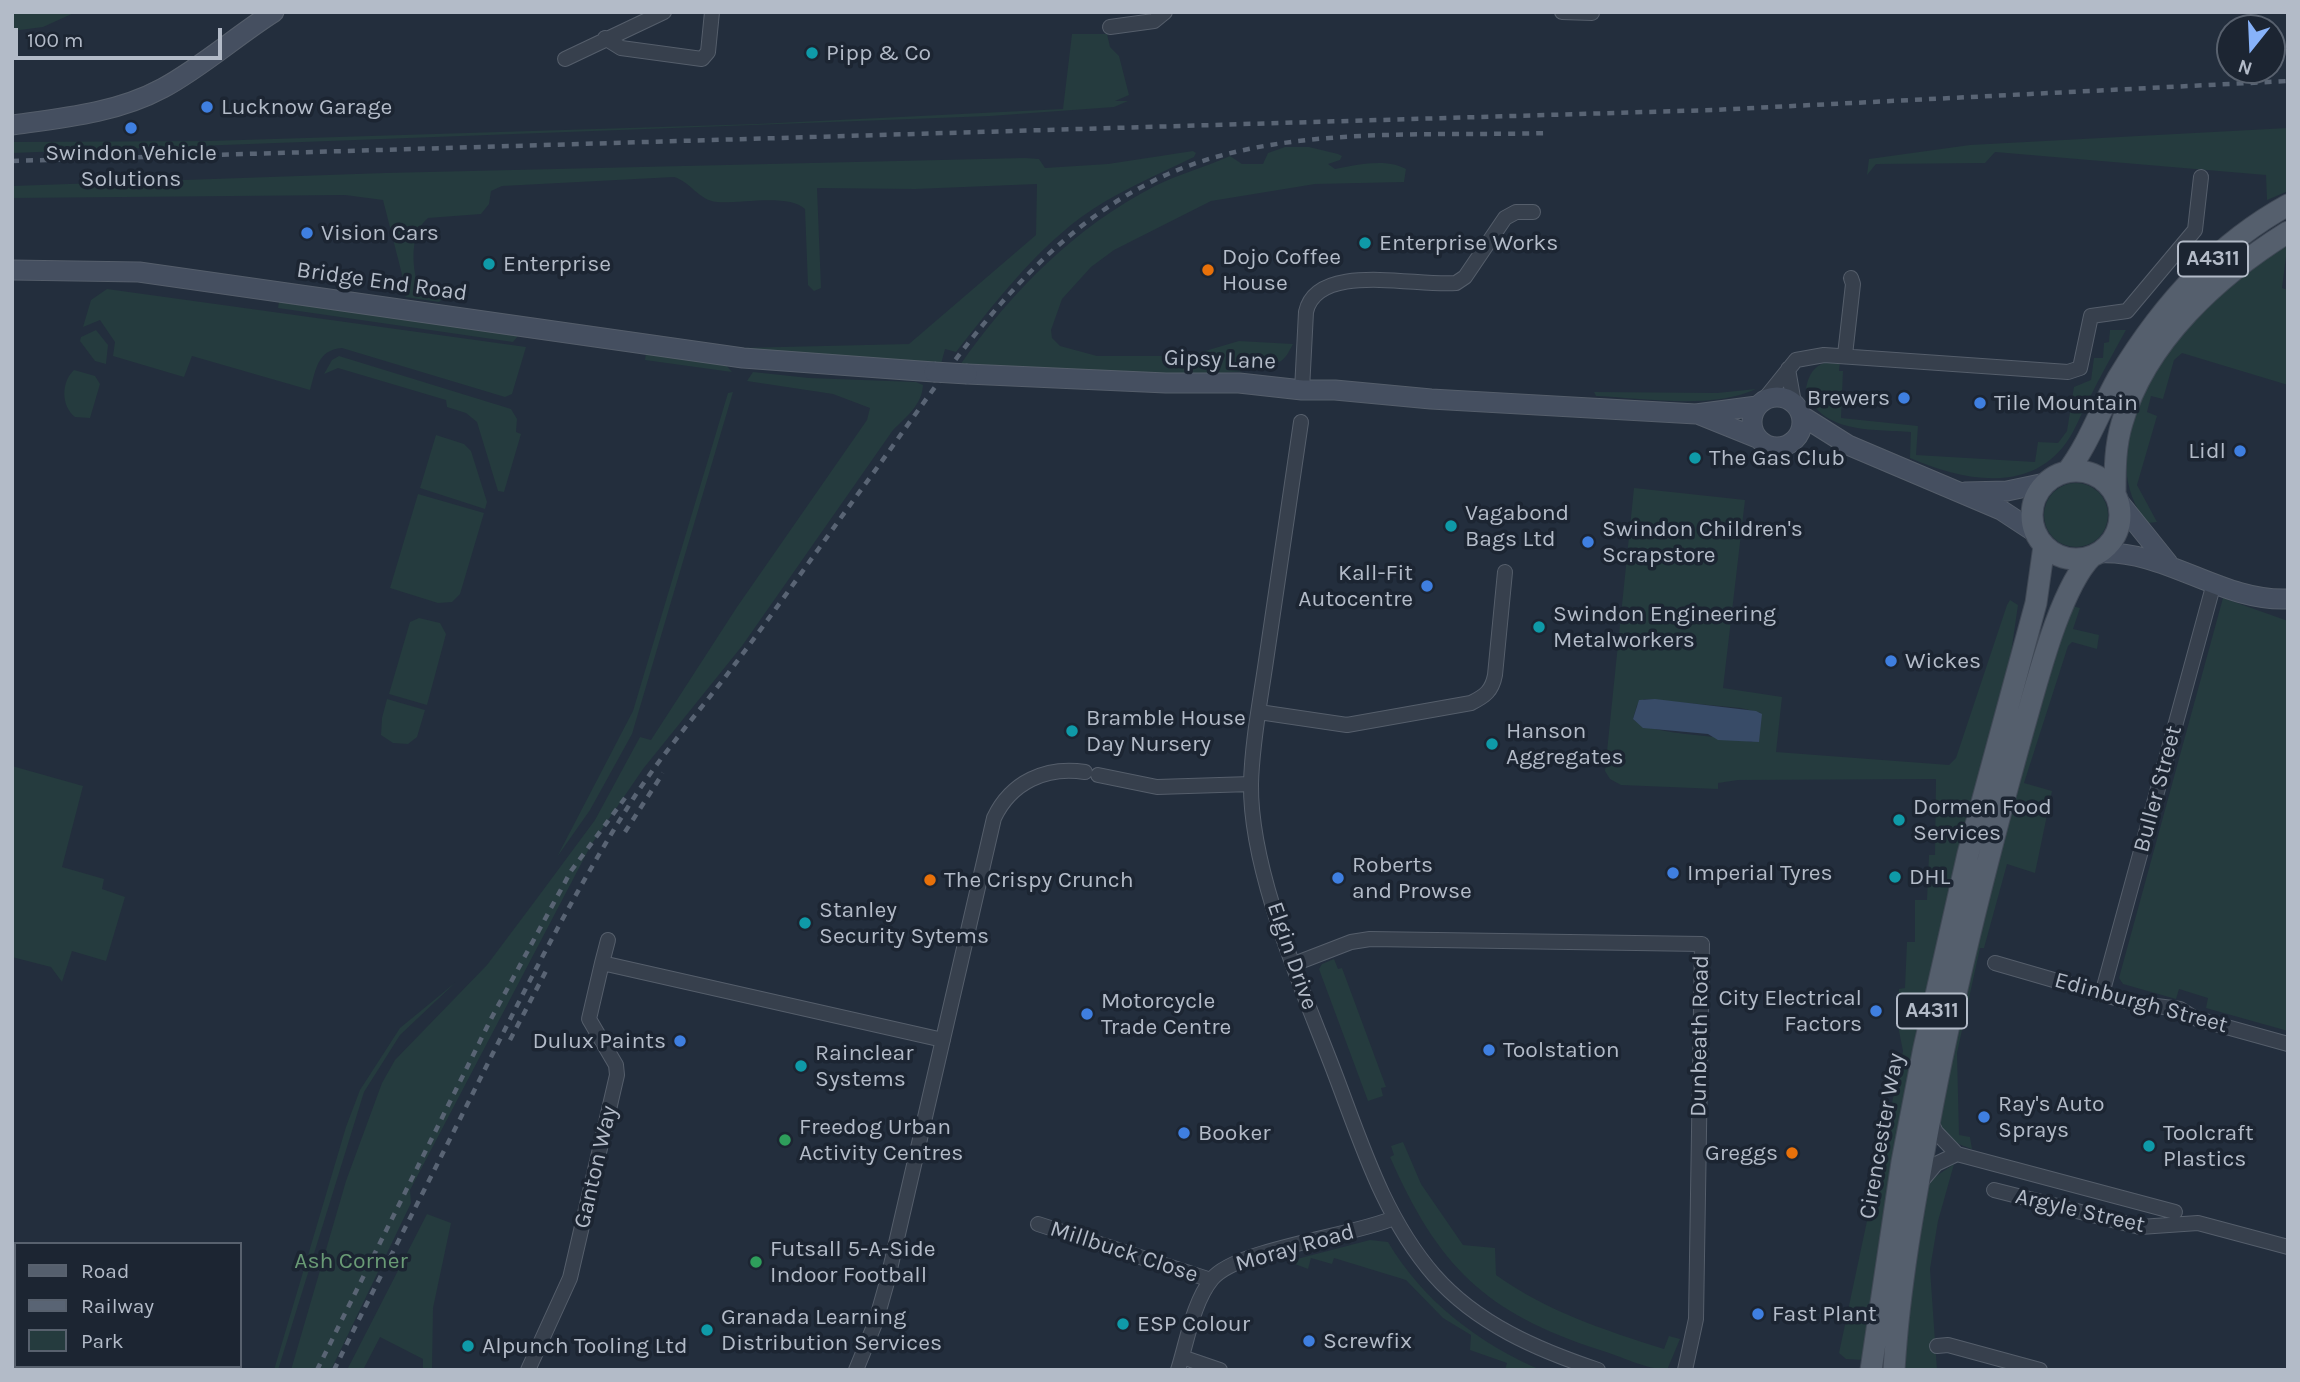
<!DOCTYPE html>
<html>
<head>
<meta charset="utf-8">
<style>
  body { margin:0 }
  #map { position:relative; width:2300px; height:1382px; overflow:hidden; background:#232e3d; font-family:Karla,sans-serif }
  canvas { display:block }
  .frame { position:absolute; inset:0; border:14px solid #b3bbc8; pointer-events:none }
  .legend { position:absolute; left:14px; top:1242px; width:228px; height:126px; box-sizing:border-box; background:#1c2532; border:2px solid #58616e; margin:0; padding:9px 12px; list-style:none; font-size:21px; color:#b3bbc8 }
  .legend li { display:flex; align-items:center; gap:14px; height:35px }
  .legend b { width:35px; border:2px solid #58616e }
  .north { position:absolute; left:2216px; top:14px; width:70px; height:70px; box-sizing:border-box; background:#1c2532; border:2px solid #58616e; border-radius:50%; rotate:198deg; font-size:19px; font-weight:700; line-height:28px; text-align:center; color:#b3bbc8 }
  .north::after { content:''; display:block; margin:auto; width:24px; height:32px; background:#87b2f9; clip-path:polygon(50% 0,100% 100%,50% 72%,0 100%) }
  .scale { position:absolute; left:14px; top:28px; width:208px; height:32px; box-sizing:border-box; border:4px solid #b3bbc8; border-top:0; padding-left:9px; font-size:21px; line-height:24px; white-space:nowrap; color:#b3bbc8; -webkit-text-stroke:5px #1c2532; paint-order:stroke }
</style>
</head>
<body>
<div id="map">
<canvas width="2300" height="1382"></canvas>
<div class="frame"></div>
<ul class="legend">
<li><b style="height:9px;background:#555f6d"></b>Road</li>
<li><b style="height:9px;background:#596474"></b>Railway</li>
<li><b style="height:19px;background:#253b3e"></b>Park</li>
</ul>
<div class="north">N</div>
<div class="scale">100 m</div>
</div>
<script>
const ctx = document.querySelector('canvas').getContext('2d');
ctx.lineJoin = 'round';
function fill(path, color) {
  ctx.fillStyle = color;
  ctx.fill(path, 'evenodd');
}
function stroke(path, color, width, dash) {
  ctx.strokeStyle = color;
  ctx.lineWidth = width;
  ctx.lineCap = dash ? 'butt' : 'round';
  ctx.setLineDash(dash || []);
  ctx.stroke(path);
}
function write(font, color, halo, rows, align = 'center') {
  ctx.font = font + ' Karla,sans-serif';
  ctx.lineWidth = 7;
  ctx.setLineDash([]);
  ctx.textBaseline = 'middle';
  ctx.strokeStyle = halo;
  ctx.fillStyle = color;
  for (const [text, x, y, turn = 0] of rows) {
    ctx.save();
    ctx.translate(x, y);
    ctx.rotate((+turn || 0) * Math.PI / 180);
    ctx.textAlign = isNaN(turn) ? turn : align;
    if (halo) ctx.strokeText(text, 0, 0);
    ctx.fillText(text, 0, 0);
    ctx.restore();
  }
}
fill(new Path2D(`
  M12,12H76L43,27L12,31Z
  M1072,34H1107L1110,47L1119,56L1129,95L1115,101H1128L1114,107L990,116L12,153V142L209,141L757,124L1063,109Z
  M2288,128V191L2267,200L2266,175L1995,152L1985,163L1876,164L1867,175L1869,159L1970,145Z
  M1285,147H1309L1338,154L1342,156L1340,160L1328,164L1335,169C1357,165 1385,158 1406,169L1404,182L1315,184L1211,201L1114,250L1091,267L1062,299L1051,330L1052,338L1060,346L1097,356H1188L1239,341L1293,344C1290,349 1287,357 1281,361C1239,387 1020,367 960,365C1012,291 1075,227 1155,186C1179,174 1205,167 1230,156L1242,164H1263L1268,153Z
  M1193,151L1196,153L1194,157C1155,176 1114,193 1080,218C1031,255 994,304 956,352L945,349L941,364L779,354L740,348L909,344L1036,235L1037,184L915,189L817,188L821,288L814,291L808,285L805,209C789,193 739,204 717,202C698,200 691,182 674,177L502,186L491,191L489,204L481,214L428,218C410,233 412,263 417,283L441,300L439,302L405,297L407,294L383,200L345,195L12,198V186L385,173L1025,158L1039,159L1045,168L1108,164Z
  M2288,241L2282,288L2288,290V385L2182,353L2174,360L2163,399L2151,396L2147,412L2157,416L2137,485L2157,522L2148,523C2091,457 2158,348 2210,300C2234,278 2262,260 2288,241Z
  M107,289L526,347L512,394L505,397L342,348C317,350 316,370 310,390L192,356L184,377L113,356L115,342L100,320L83,327L91,300Z
  M279,302L306,306L307,303L518,336L513,342L278,308Z
  M96,330L108,345L106,364L95,361L80,341L81,337Z
  M2110,330H2126C2113,353 2100,377 2088,401C2081,414 2075,431 2066,443C2028,495 1961,480 1910,458L1911,432C1872,429 1819,434 1806,389C1809,369 1820,360 1840,361L1839,371H1843L1841,418L1918,426L1916,455L2035,462L2038,442L2058,443L2067,431L2074,387L2091,380L2094,358H2103L2104,343L2109,342Z
  M646,353L726,365L732,372L645,360Z
  M339,356L511,409L517,419L516,432L521,434L504,492L498,491L477,422L466,413L447,407L446,400L338,368L324,374L332,360Z
  M74,370L95,376L100,384L90,418L75,417C61,406 61,382 74,370Z
  M753,372L809,378L916,382L923,385C922,405 906,417 893,430L742,646L643,769L591,845L410,1190L411,1203L331,1370H291L346,1181L382,1083L395,1060L487,965L538,897L595,820L640,737L651,740L737,607L867,420L870,408L833,394L747,381Z
  M1756,389C1710,410 1645,398 1596,396L1594,392L1717,393Z
  M733,392L632,734L590,810L557,857L633,711L728,393Z
  M436,435L464,444L471,451L487,502L485,509L420,488Z
  M2044 515a32 32 0 1 1 64 0a32 32 0 1 1-64 0Z
  M1634,488L1745,500L1723,688L1782,697L1776,752L1949,765L1956,758L2007,605L2010,600L2018,605L2009,667L1864,1360L1846,1359L1839,1353L1903,1051L1898,1026L1899,989L1905,988L1907,942H1915V900H1927L1929,855H1935L1936,779L1738,780L1718,783V789L1621,785L1610,779L1605,771ZM1644,699L1741,708L1761,713L1752,742C1728,736 1645,735 1633,719L1637,705Z
  M418,494L484,513L460,594L452,602L438,603L390,588Z
  M2223,598L2288,621V1031L2206,1008L2208,998L2179,989L2176,999L2123,984L2119,978Z
  M2072,606L2080,608L2073,629L2099,635L2097,649L2072,642L2068,646L2024,783L2052,791L2035,873L2007,864L1984,948H1980L1957,1053L1959,1135L1970,1137L1972,1149C1955,1143 1944,1138 1939,1120L1969,969L2031,735Z
  M419,618L440,623L446,634L427,705L389,694L410,622Z
  M387,699L425,710L417,737L408,744L393,743L381,735L382,718Z
  M12,766L83,786L62,867L104,879L102,889L125,897L106,961L72,951L62,982L51,967L12,957Z
  M1334,959L1338,969L1342,968L1386,1087L1381,1088L1383,1096L1368,1101L1319,969L1322,964Z
  M456,982L400,1035L364,1092L278,1370H274L346,1127L360,1090L400,1028Z
  M1403,1142L1421,1184L1463,1245L1495,1248L1496,1275C1548,1312 1604,1330 1664,1349L1669,1336L1680,1339L1667,1370C1646,1369 1620,1356 1600,1350C1485,1313 1438,1266 1390,1157L1394,1155L1391,1146Z
  M1954,1164L1938,1221L1930,1269L1937,1370H1905L1906,1326L1929,1181Z
  M427,1214L451,1223L433,1308L432,1370H423V1359L380,1337L363,1370H347Z
  M1370,1240L1388,1242C1422,1300 1479,1344 1541,1370H1505L1507,1363L1470,1350L1471,1335L1443,1318L1406,1280L1334,1258L1332,1264L1311,1258L1308,1269L1295,1264L1293,1260Z`), '#253b3e');
fill(new Path2D(`
  M1655,699L1756,711L1762,714L1759,742L1718,740L1708,734L1643,728L1633,719L1639,700Z`), '#384b67');
const street = new Path2D(`
  M1562,12L1592,13
  M1110,27L1154,21L1165,12
  M605,38L621,48L702,59L708,52L712,12
  M565,59L664,12
  M1845,355L1853,284L1851,278
  M1788,369L1794,403
  M1302,390L1306,312C1317,261 1416,287 1456,283L1465,277L1505,218L1516,212H1533
  M1763,401L1796,360L1824,355L2068,372L2080,368L2091,316L2127,311L2195,230L2201,177
  M1301,422C1290,499 1278,577 1267,654C1261,697 1252,741 1251,784C1250,869 1299,981 1330,1061C1359,1135 1381,1214 1434,1275C1477,1324 1538,1350 1598,1370
  M1259,712L1347,725L1471,703C1485,696 1492,691 1495,675L1505,572
  M1098,775L1157,787L1251,784
  M602,963L608,940
  M1995,963L2133,1003L2180,1009L2194,1018L2288,1044
  M1294,964L1351,942L1370,939L1702,944L1696,1319L1685,1370
  M2102,994L2214,583
  M1930,1120L1936,1132L1957,1154L2175,1212
  M1920,1183L1936,1164L1957,1154
  M1994,1190L2140,1227L2198,1223L2288,1247
  M1038,1224L1211,1280
  M1937,1346L1948,1345L2040,1370
  M1182,1357L1220,1370
  M528,1370L570,1278L617,1075L616,1065L589,1019L602,963L943,1040
  M856,1370L876,1321L887,1282L994,818C1011,782 1046,766 1085,772
  M1178,1370C1187,1342 1193,1302 1212,1279C1236,1249 1353,1236 1394,1218`);
const secondary = new Path2D(`
  M12,125C63,118 117,113 163,88C202,67 236,36 274,12
  M12,270L139,272L743,358L934,372
  M967,374L1166,383H1239L1302,390H1335L1431,399L1696,414L1757,406
  M1752 422a25 25 0 1 1 50 0a25 25 0 1 1-50 0Z
  M1700,415L1757,438
  M1802,416L1848,445L2001,510L2036,533
  M1965,492L2007,491L2045,483
  M2119,502L2168,563
  M2098,553C2166,549 2221,602 2288,599`);
const primary = new Path2D(`
  M2032 515a44 44 0 1 1 88 0a44 44 0 1 1-88 0Z
  M2067,472C2089,443 2100,410 2118,378C2160,308 2215,245 2288,205
  M2115,492C2115,469 2115,446 2122,423C2145,341 2219,275 2288,232
  M1871,1370L1902,1162L1924,1048L1968,854L2036,603L2044,546
  M1894,1370C1899,1287 1914,1205 1929,1124C1954,989 1987,859 2024,727C2037,682 2060,588 2092,556`);
stroke(street, '#555e6b', 16);
stroke(secondary, '#555e6b', 21);
stroke(primary, '#404956', 23);
stroke(street, '#37404d', 14);
stroke(secondary, '#454f60', 19);
stroke(primary, '#555f6d', 21);
stroke(new Path2D(`
  M12,161L1713,110L2288,81
  M625,832L663,773
  M510,1040L546,971
  M317,1370L492,1017L571,871L625,798
  M334,1370C375,1286 418,1203 460,1119C514,1011 568,901 633,799C662,754 697,714 729,672C776,610 820,546 866,483C948,371 1025,244 1153,181C1269,123 1421,137 1548,133`), '#596474', 4.5, [7, 7]);
const secondaryBridge = new Path2D(`
  M934,372L967,374`);
stroke(secondaryBridge, '#555e6b', 21, []);
stroke(secondaryBridge, '#454f60', 19);
for (const [x, y, r, color] of [
  [812,53,7,"#0f9aa8"],
  [207,107,7,"#3f7fe0"],
  [131,128,7,"#3f7fe0"],
  [307,233,7,"#3f7fe0"],
  [1365,243,7,"#0f9aa8"],
  [489,264,7,"#0f9aa8"],
  [1208,270,7,"#e8710a"],
  [1904,398,7,"#3f7fe0"],
  [1980,403,7,"#3f7fe0"],
  [2240,451,7,"#3f7fe0"],
  [1695,458,7,"#0f9aa8"],
  [1451,526,7,"#0f9aa8"],
  [1588,542,7,"#3f7fe0"],
  [1427,586,7,"#3f7fe0"],
  [1539,627,7,"#0f9aa8"],
  [1891,661,7,"#3f7fe0"],
  [1072,731,7,"#0f9aa8"],
  [1492,744,7,"#0f9aa8"],
  [1899,820,7,"#0f9aa8"],
  [1673,873,7,"#3f7fe0"],
  [1895,877,7,"#0f9aa8"],
  [1338,878,7,"#3f7fe0"],
  [930,880,7,"#e8710a"],
  [805,923,7,"#0f9aa8"],
  [1876,1011,7,"#3f7fe0"],
  [1087,1014,7,"#3f7fe0"],
  [680,1041,7,"#3f7fe0"],
  [1489,1050,7,"#3f7fe0"],
  [801,1066,7,"#0f9aa8"],
  [1984,1117,7,"#3f7fe0"],
  [1184,1133,7,"#3f7fe0"],
  [785,1140,7,"#2e9e5b"],
  [2149,1146,7,"#0f9aa8"],
  [1792,1153,7,"#e8710a"],
  [756,1262,7,"#2e9e5b"],
  [1758,1314,7,"#3f7fe0"],
  [1123,1324,7,"#0f9aa8"],
  [707,1330,7,"#0f9aa8"],
  [1309,1341,7,"#3f7fe0"],
  [468,1346,7,"#0f9aa8"]
]) {
  const dot = new Path2D();
  dot.arc(x, y, r, 0, 2 * Math.PI);
  ctx.fillStyle = color;
  ctx.fill(dot);
  stroke(dot, '#1c2532', 2.5);
}
for (const [x, y, w] of [
  [2213,259,70],
  [1932,1011,70]
]) {
  const box = new Path2D();
  box.roundRect(x - w / 2, y - 17.5, w, 35, 5);
  ctx.fillStyle = '#1c2532';
  ctx.fill(box);
  stroke(box, '#b3bbc8', 2);
}
write('bold 21px', '#b3bbc8', null, [
  ["A4311",2213,259],
  ["A4311",1932,1011]
]);
write('23px', '#b3bbc8', '#1c2532', [
  ["Pipp & Co",826,53],
  ["Lucknow Garage",221,107],
  ["Swindon Vehicle",131,153,"center"],
  ["Solutions",131,179,"center"],
  ["Vision Cars",321,233],
  ["Enterprise Works",1379,243],
  ["Dojo Coffee",1222,257],
  ["House",1222,283],
  ["Enterprise",503,264],
  ["Brewers",1890,398,"right"],
  ["Tile Mountain",1994,403],
  ["Lidl",2226,451,"right"],
  ["The Gas Club",1709,458],
  ["Vagabond",1465,513],
  ["Bags Ltd",1465,539],
  ["Swindon Children's",1602,529],
  ["Scrapstore",1602,555],
  ["Kall-Fit",1413,573,"right"],
  ["Autocentre",1413,599,"right"],
  ["Swindon Engineering",1553,614],
  ["Metalworkers",1553,640],
  ["Wickes",1905,661],
  ["Bramble House",1086,718],
  ["Day Nursery",1086,744],
  ["Hanson",1506,731],
  ["Aggregates",1506,757],
  ["Dormen Food",1913,807],
  ["Services",1913,833],
  ["Roberts",1352,865],
  ["and Prowse",1352,891],
  ["Imperial Tyres",1687,873],
  ["DHL",1909,877],
  ["The Crispy Crunch",944,880],
  ["Stanley",819,910],
  ["Security Sytems",819,936],
  ["City Electrical",1862,998,"right"],
  ["Factors",1862,1024,"right"],
  ["Motorcycle",1101,1001],
  ["Trade Centre",1101,1027],
  ["Dulux Paints",666,1041,"right"],
  ["Toolstation",1503,1050],
  ["Rainclear",815,1053],
  ["Systems",815,1079],
  ["Ray's Auto",1998,1104],
  ["Sprays",1998,1130],
  ["Freedog Urban",799,1127],
  ["Activity Centres",799,1153],
  ["Booker",1198,1133],
  ["Toolcraft",2163,1133],
  ["Plastics",2163,1159],
  ["Greggs",1778,1153,"right"],
  ["Futsall 5-A-Side",770,1249],
  ["Indoor Football",770,1275],
  ["Fast Plant",1772,1314],
  ["Granada Learning",721,1317],
  ["Distribution Services",721,1343],
  ["ESP Colour",1137,1324],
  ["Screwfix",1323,1341],
  ["Alpunch Tooling Ltd",482,1346]
], 'left');
write('23px', '#b3bbc8', '#1c2532', [
  ["Bridge End Road",382,282,8],
  ["Gipsy Lane",1220,360,2],
  ["Buller Street",2158,789,-75],
  ["Elgin Drive",1292,956,71],
  ["Edinburgh Street",2141,1003,15],
  ["Dunbeath Road",1700,1036,-89],
  ["Cirencester Way",1882,1136,-80],
  ["Ganton Way",596,1167,-77],
  ["Argyle Street",2080,1211,13],
  ["Moray Road",1295,1248,-16],
  ["Millbuck Close",1124,1252,18]
]);
write('23px', '#699a75', '#1c2532', [
  ["Ash Corner",351,1261]
]);
</script>
</body>
</html>
